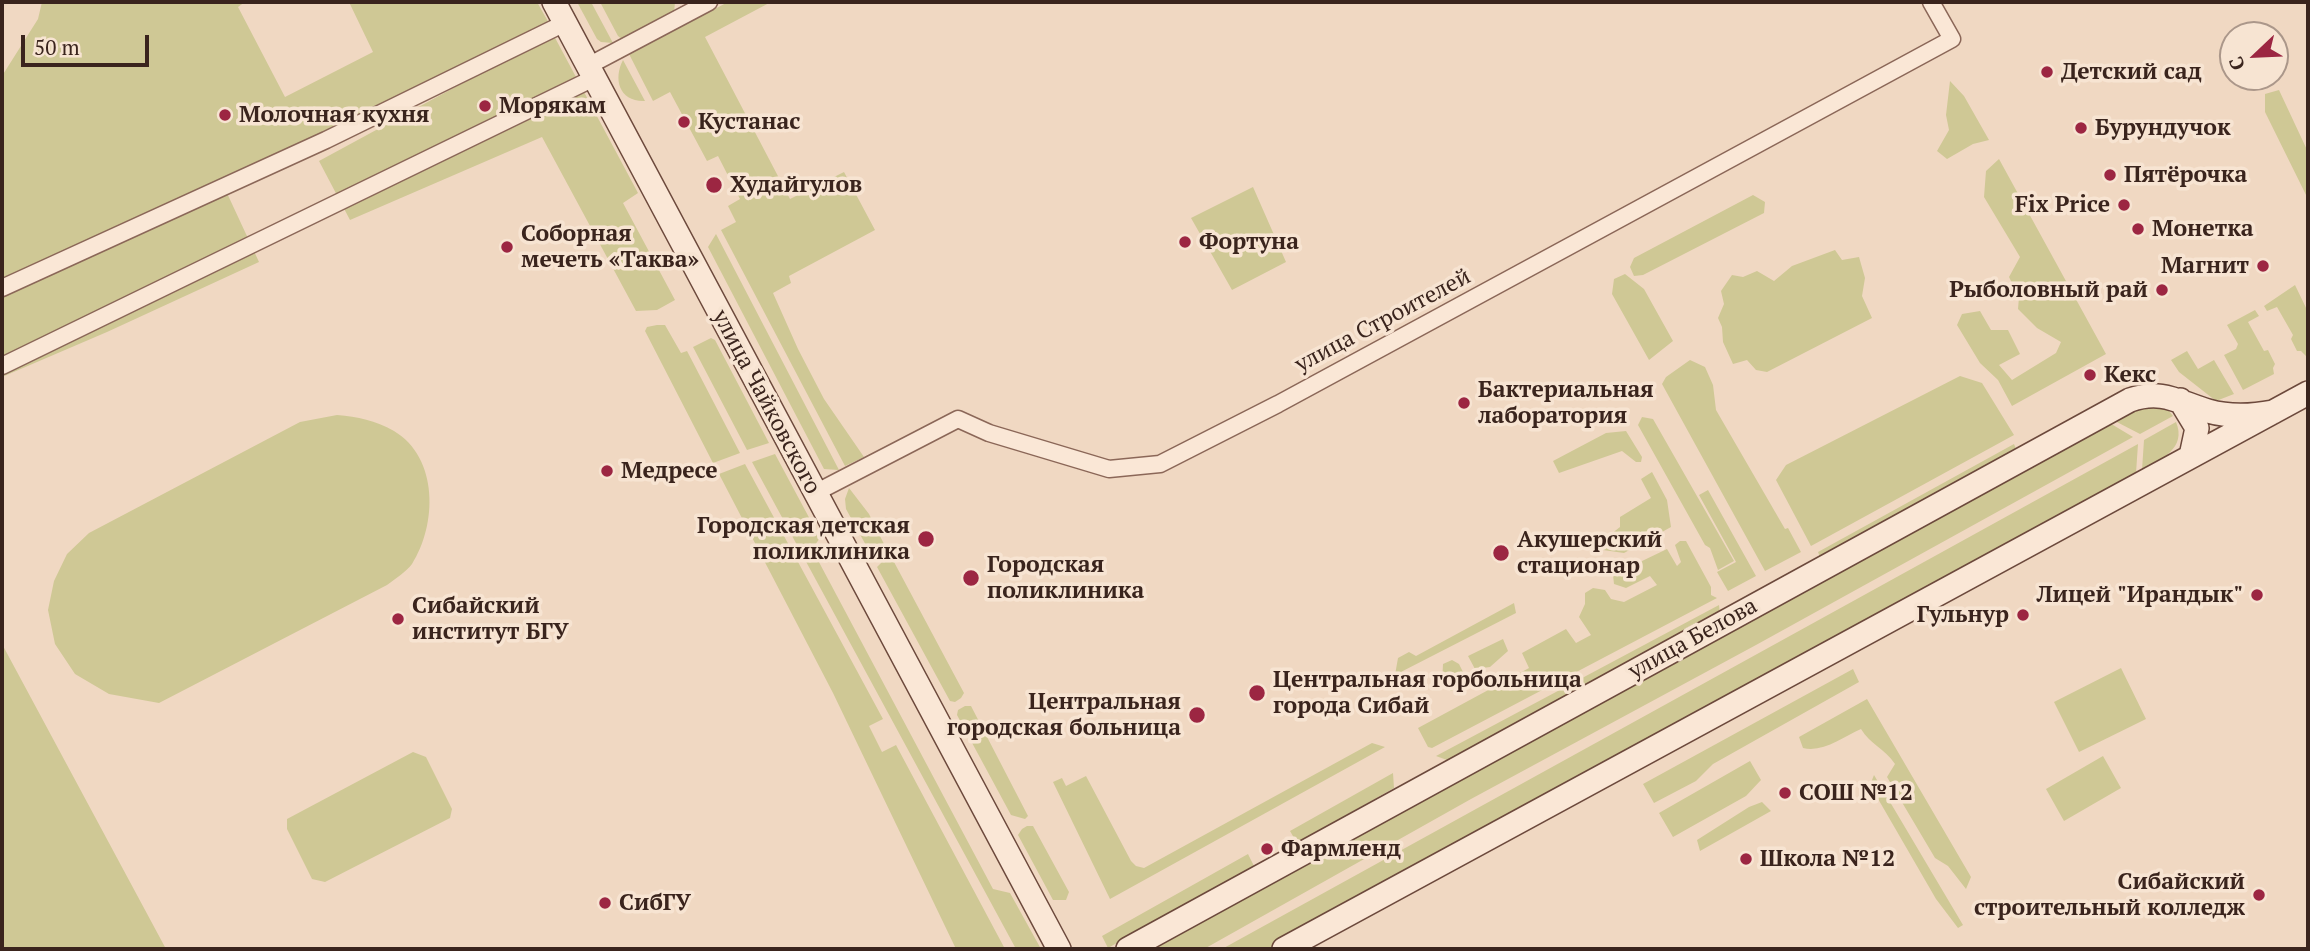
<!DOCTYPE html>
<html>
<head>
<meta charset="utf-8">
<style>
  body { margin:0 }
  #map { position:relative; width:2310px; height:951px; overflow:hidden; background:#f0d8c2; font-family:"PT Serif",serif }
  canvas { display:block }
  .frame { position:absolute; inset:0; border:4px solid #3a241d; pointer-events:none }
  .north { position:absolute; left:2219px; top:21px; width:70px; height:70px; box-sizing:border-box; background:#f7e4d2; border:2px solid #ab978a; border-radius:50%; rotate:247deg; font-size:19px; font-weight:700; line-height:28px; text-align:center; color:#3a241d }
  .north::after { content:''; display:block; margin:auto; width:24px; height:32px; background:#9c2642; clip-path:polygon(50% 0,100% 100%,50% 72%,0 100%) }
  .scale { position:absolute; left:21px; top:35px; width:128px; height:32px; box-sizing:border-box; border:4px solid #3a241d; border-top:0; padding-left:9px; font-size:21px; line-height:24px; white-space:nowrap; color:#3a241d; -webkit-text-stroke:5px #f7e4d2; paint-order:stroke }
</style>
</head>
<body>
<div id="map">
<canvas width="2310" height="951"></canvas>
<div class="frame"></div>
<div class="north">С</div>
<div class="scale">50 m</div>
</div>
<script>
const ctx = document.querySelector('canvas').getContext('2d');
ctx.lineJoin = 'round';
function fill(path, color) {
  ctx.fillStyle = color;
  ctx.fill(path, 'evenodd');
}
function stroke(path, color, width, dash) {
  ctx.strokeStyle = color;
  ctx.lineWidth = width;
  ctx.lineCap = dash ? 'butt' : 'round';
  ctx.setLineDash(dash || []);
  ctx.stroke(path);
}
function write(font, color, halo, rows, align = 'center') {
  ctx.font = font + ' "PT Serif",serif';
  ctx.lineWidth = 7;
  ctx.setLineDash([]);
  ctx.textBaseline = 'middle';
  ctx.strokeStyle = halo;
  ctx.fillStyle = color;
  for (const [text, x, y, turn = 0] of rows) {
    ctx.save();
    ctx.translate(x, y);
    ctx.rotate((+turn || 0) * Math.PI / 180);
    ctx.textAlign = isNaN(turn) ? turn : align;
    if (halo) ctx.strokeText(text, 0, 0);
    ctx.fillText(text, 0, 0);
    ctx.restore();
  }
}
fill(new Path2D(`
  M42,2H245L238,7L285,97L373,52L349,2H537L550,25L226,191L259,262L107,332L2,377V76L38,19Z
  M577,2H591L613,43L601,42L597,39Z
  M600,2H675L674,13L622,39L618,36Z
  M728,2H771L705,37L790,199L844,172L875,230L789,276L791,283L773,293L798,349L824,399L864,457L845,466L721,230L736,222L728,206L740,199L718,156L707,161L670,92L653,101L629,54Z
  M553,34L638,193L623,203L675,300L657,310L636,311L542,137L350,220L319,161Z
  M623,60L645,101C619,102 613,79 623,60Z
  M1950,81L1964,96L1989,140L1973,144L1947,159L1937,151L1949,130L1946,115Z
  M2279,90L2308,152V199L2265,112V94Z
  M1999,159L2106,354L2012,406L1998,380L1980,363L1957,325L1962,314L1980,311L1991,330H2008L2020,354L1999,365L2012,380L2056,353L2061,342L2037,328L2018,309L2019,297L2009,277L2020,257L1984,197L1986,171Z
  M1253,187L1286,262L1232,290L1191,218Z
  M1753,195L1765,202L1764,213L1643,275L1634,276L1630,267L1634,258Z
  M716,234L839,470L824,469L708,247Z
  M1835,250L1842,260L1859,257L1865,278L1862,296L1872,318L1767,372L1756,370L1747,360L1733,364L1723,342L1722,327L1718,318L1724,304L1721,291L1732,275L1743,277L1757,271L1774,281L1792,266Z
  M1625,274L1644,289L1673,341L1649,360L1612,294L1614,279Z
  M2295,285L2308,312L2307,357L2301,351H2297L2291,339L2293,335L2277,307L2267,311L2264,306Z
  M2255,310L2259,316L2248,322L2264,351L2268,350L2275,364L2273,368L2274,374L2243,390L2224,355L2236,349L2238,344L2227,325Z
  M657,325H665L681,353L687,351L740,453L713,463L645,331L647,327Z
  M711,338L715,340L769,443L747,450L693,347Z
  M2187,351L2198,369L2214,360L2234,394L2216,401L2179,372L2171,360Z
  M1690,360L1705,367L1713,385L1716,410L1785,529L1788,528L1801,552L1765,571L1662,384L1666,377Z
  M1960,376L1982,383L2014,435L1811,546L1776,480L1786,465Z
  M2155,405L2169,411L2173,416L2140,434L2111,419L2128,411Z
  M337,415C358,417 375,420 394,431C439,458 437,525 412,564C406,572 395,579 387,585L159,703L109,694L75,674L55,644L48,610L54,581L67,554L89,533L300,422Z
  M1642,417L1653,419L1734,561L1718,570L1710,548L1705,545L1638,425Z
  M2176,422C2187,448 2161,460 2142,470L2144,440Z
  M2104,423L2113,425L2133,437L1756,645L1471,799L1204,949H1149Z
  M1626,431L1642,457L1641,462H1636L1622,451L1559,473L1553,461L1606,433Z
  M2014,444L2016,449L1820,557L1818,552Z
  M2138,444L2136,473L1503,818L1267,949H1222Z
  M775,454L820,538L812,549L993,889L1010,893L1041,949H1016L752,462Z
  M745,464L883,719L869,726L882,752L896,745L1005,949H956L833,693L719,474Z
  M1652,472L1667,500L1671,527L1624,553L1603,550L1602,541L1620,527V517L1651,498L1641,479Z
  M849,488L869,514L885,546L881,554L873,558L846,509L845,499Z
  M1708,490L1756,576L1728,591L1717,572L1736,562L1699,495Z
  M1680,541H1686L1711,587V595L1717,598L1432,748L1428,747L1418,728L1529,668L1522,653L1566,629L1576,643L1591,635L1579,617L1585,604V593L1593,588L1605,590L1611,599L1624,602L1657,585L1650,576L1626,588L1614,584L1613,575L1667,549L1677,566L1681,562L1675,545Z
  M889,561L894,562L964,693L961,698L955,702L950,701L877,567L882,562Z
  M1514,603L1516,613L1395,675L1398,658L1409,652L1416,656Z
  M1719,605L1720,614L1447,760L1436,756Z
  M1503,639L1508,651L1490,667L1475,669L1468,656Z
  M2,644L166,949H2Z
  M1452,660L1459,664L1465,676L1459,687L1451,691L1442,684L1443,664Z
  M2121,668L2146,719L2079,752L2054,702Z
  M1853,669L1859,682L1713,764L1696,781L1654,803L1643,784Z
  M1867,699L1971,877L1966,889L1948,866L1935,858L1887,777L1895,764C1885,749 1870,744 1861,729C1843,737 1823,753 1803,748L1799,737Z
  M965,706H971L1028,816L1025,819L1011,815L957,715L958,710Z
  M1372,743L1385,747L1110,899L1053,782L1062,778L1066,786L1086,776L1131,861L1136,866L1144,868Z
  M413,752L426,757L452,809L450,818L325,882L312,879L287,829V819Z
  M2103,756L2121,788L2064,821L2046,789Z
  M1750,761L1761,780L1746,796L1673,837L1659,813Z
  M1393,773L1394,788L1297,843L1290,831Z
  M1874,775L1963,925L1958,928L1936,899L1870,785Z
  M1762,802L1771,811L1700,851L1697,840L1749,807Z
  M1027,826H1033L1069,892L1066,900H1053L1018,835L1022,829Z
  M1248,854L1254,866L1108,948L1102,936Z`), '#cfc895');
const street = new Path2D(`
  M588,66L709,2
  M2,288L326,140L565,23
  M2,366L594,78
  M815,493L958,419L989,433L1109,469L1160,464L1278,404L1952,39L1931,2`);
const secondary = new Path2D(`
  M554,2L1059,949
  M2180,400L2197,428L2191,456
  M1128,949L2130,400C2162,389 2178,402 2208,411C2229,417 2252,416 2273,412
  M1284,949L2308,393`);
stroke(street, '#8b6758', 19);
stroke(secondary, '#6c493c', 26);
stroke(street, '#fae7d6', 16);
stroke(secondary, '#fae7d6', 23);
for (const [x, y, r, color] of [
  [2047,72,7,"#9c2642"],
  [485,106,7,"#9c2642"],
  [225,115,7,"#9c2642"],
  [684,122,7,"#9c2642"],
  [2081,128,7,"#9c2642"],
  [2110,175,7,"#9c2642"],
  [714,185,9,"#9c2642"],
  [2124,205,7,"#9c2642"],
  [2138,229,7,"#9c2642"],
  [1185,242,7,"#9c2642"],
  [507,247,7,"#9c2642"],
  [2263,266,7,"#9c2642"],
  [2162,290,7,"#9c2642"],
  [2090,375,7,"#9c2642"],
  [1464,403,7,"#9c2642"],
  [607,471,7,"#9c2642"],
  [926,539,9,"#9c2642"],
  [1501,553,9,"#9c2642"],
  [971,578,9,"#9c2642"],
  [2257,595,7,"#9c2642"],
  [2023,615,7,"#9c2642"],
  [398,619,7,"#9c2642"],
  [1257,693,9,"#9c2642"],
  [1197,715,9,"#9c2642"],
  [1785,793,7,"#9c2642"],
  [1267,849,7,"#9c2642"],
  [1746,859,7,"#9c2642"],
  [2259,895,7,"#9c2642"],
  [605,903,7,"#9c2642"]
]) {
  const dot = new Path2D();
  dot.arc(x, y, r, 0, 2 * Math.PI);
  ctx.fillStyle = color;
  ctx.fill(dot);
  stroke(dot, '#f7e4d2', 2.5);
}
write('bold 23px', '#3a241d', '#f7e4d2', [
  ["Детский сад",2061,72],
  ["Морякам",499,106],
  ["Молочная кухня",239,115],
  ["Кустанас",698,122],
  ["Бурундучок",2095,128],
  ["Пятёрочка",2124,175],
  ["Худайгулов",730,185],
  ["Fix Price",2110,205,"right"],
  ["Монетка",2152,229],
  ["Соборная",521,234],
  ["мечеть «Таква»",521,260],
  ["Фортуна",1199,242],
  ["Магнит",2249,266,"right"],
  ["Рыболовный рай",2148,290,"right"],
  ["Кекс",2104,375],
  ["Бактериальная",1478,390],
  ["лаборатория",1478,416],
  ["Медресе",621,471],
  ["Городская детская",910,526,"right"],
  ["поликлиника",910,552,"right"],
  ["Акушерский",1517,540],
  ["стационар",1517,566],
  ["Городская",987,565],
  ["поликлиника",987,591],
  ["Лицей \"Ирандык\"",2243,595,"right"],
  ["Сибайский",412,606],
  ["институт БГУ",412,632],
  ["Гульнур",2009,615,"right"],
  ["Центральная горбольница",1273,680],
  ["города Сибай",1273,706],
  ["Центральная",1181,702,"right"],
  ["городская больница",1181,728,"right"],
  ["СОШ №12",1799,793],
  ["Фармленд",1281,849],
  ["Школа №12",1760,859],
  ["Сибайский",2245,882,"right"],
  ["строительный колледж",2245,908,"right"],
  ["СибГУ",619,903]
], 'left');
write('23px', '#3a241d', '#f7e4d2', [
  ["улица Строителей",1383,321,-28],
  ["улица Чайковского",766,402,62],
  ["улица Белова",1693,639,-29]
]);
</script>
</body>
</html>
